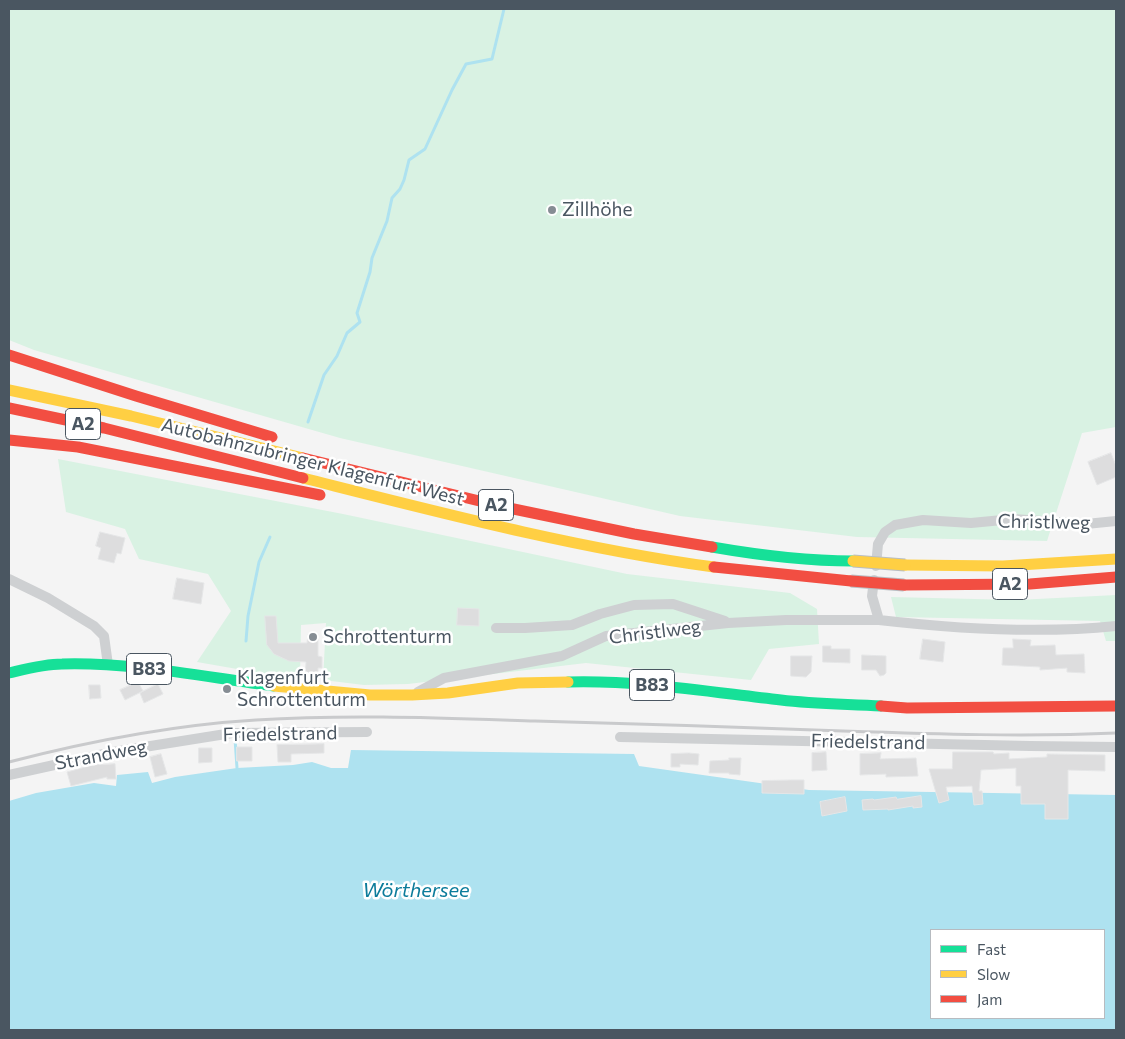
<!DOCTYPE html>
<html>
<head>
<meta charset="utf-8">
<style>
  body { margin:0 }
  #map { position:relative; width:1125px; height:1039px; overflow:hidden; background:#f4f4f4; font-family:Commissioner,sans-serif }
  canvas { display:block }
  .frame { position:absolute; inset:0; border:10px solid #4a5661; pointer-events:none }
  .legend { position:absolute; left:930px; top:929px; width:175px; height:90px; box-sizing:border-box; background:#fff; border:1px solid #b7bbc0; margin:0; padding:6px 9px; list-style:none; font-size:15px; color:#4a5661 }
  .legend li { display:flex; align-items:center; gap:10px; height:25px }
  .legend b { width:25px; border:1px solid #b7bbc0 }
</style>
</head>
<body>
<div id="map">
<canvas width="1125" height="1039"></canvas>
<div class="frame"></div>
<ul class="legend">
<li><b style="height:6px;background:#16e098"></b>Fast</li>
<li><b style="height:6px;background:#ffcf43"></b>Slow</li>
<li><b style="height:6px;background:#f24e42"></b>Jam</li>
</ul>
</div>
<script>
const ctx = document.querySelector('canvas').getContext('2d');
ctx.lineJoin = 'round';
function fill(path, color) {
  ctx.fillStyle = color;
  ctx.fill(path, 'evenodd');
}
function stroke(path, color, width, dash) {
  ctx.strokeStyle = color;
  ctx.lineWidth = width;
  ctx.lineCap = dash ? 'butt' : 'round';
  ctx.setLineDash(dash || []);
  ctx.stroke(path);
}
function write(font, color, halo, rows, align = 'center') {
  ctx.font = font + ' Commissioner,sans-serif';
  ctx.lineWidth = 5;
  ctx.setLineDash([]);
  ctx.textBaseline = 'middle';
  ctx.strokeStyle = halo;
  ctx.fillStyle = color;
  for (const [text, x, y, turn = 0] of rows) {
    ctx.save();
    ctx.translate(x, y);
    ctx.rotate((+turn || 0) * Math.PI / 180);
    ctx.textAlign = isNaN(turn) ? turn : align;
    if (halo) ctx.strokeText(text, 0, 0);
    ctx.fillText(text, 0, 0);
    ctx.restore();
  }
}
fill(new Path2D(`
  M9,9H1116V427L1082,433L1047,541L857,537L680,516L340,438L34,350L9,340Z
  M58,459L343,514L627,574L790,593L817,609L819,644L769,649L751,680L586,663L408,684L364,685L323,680L326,623L301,625L300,680L197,662L231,611L208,574L139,559L125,529L66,512Z
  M1116,595V641H1106L1100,621L896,617L891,597L1017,600Z`), '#d9f2e3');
fill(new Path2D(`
  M351,750L634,754L639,766L809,790L1116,795V1030H9V801L36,793L94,783L116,786L117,775L148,772L152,783L175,777L237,768L293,765L312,762L331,768H348ZM931,930H1104V1018H931Z`), '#aee2f0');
stroke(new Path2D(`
  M308,422L324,375L337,356L347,333L360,322L357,313L370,272L372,258L387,221L392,198L400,189L404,180L409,160L425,149L452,90L466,64L492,59L504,9
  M246,641L248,616L259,562L270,537
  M235,739L237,768`), '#aee2f0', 3);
const building = new Path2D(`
  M1111,453L1116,466V477L1097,485L1088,462Z
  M100,532L125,538L121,554L117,553L114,563L98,559L101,548L96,546Z
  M177,578L204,583L201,604L173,599Z
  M458,608L479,609V626L457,625Z
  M265,616H276L278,643H307L308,634H318V656L322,657V668H318V680L305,679L306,662L289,661L274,654L267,645Z
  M923,639L945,642L943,662L920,659Z
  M1013,639L1031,640L1030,646L1055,645L1056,655L1084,654L1085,673L1067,672V668L1040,670V667L1002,665L1003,648H1013Z
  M823,646H831V649H850V663L823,662Z
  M862,655L886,656V673L884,675L880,676L876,670H862Z
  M791,656H812L811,672L806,677L791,676Z
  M138,682L143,691L125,700L120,690Z
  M158,684L163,694L144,703L140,693Z
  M89,685H100L101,698L90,699Z
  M324,744V753L291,754V762H278L277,745Z
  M237,747H252V761H237Z
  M199,748H212V762L199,763Z
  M826,752L827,770L812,771V753Z
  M953,752H993L994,754L1009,753V759L1047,757V754L1105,755V771L1068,770V819H1045V804H1021V786H1016V768L981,770L979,791H982L983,804L974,805L972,786L946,787L949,800L939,803L929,769H952Z
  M689,753L699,754L698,765L680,764V767H671V754Z
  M881,753L880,759L916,758L918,776L886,777V774L860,775V754Z
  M161,754L167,774L155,777L150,757Z
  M729,758H741L740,775L729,774V773H709L710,761L729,760Z
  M115,764L116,779H107V777L71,786L67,772L93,765Z
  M791,780H804V794L762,793V781Z
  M921,796L922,807L913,808V806L888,810V809L863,810L862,800L873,799L874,800L896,797L897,799Z
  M845,797L847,811L822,816L820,802Z`);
fill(building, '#ddddde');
stroke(building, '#e5e6e7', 1);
stroke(new Path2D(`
  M876,566L878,544L885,532L895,525L923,520L971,523L1013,519L1086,524L1116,521
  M9,579L48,598L94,626L104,636L108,665
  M874,580L872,596L879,620C957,629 1038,634 1116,626
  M496,628H525L572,625L600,614L634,605L673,604L725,621
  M418,692L444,678L562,656L606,636L728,623L786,620H879
  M620,737L1030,746L1116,747
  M9,775L113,752L232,733L367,732`), '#ced0d2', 10);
stroke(new Path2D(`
  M712,547C758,555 807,561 853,561
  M9,673C26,669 44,664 62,664C133,662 204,677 274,686
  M568,682C639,680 710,692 781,700C814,704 848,704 881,706`), '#16e098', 11);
stroke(new Path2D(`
  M9,390L131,416L303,458
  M303,478C438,512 575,548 714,567
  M905,565L1003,566L1116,559
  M274,686L370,695H412L448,693L518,683L568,682`), '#ffcf43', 11);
stroke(new Path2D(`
  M9,355L136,396L272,437
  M9,408L104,428L303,478
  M9,440L78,447L320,495
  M303,458L504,507L634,534L712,547
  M714,567L851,581
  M904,585L1030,584L1116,577
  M881,706L907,708L1116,706`), '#f24e42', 11);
stroke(new Path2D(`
  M9,762C90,741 172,725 256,720C349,714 442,718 535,721C638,724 740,727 843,731C934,734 1025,737 1116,733`), '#c9cacc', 3);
const slowBridge = new Path2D(`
  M853,561L905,565`);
const jamBridge = new Path2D(`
  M851,581L904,585`);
stroke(slowBridge, '#b9bec3', 13, []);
stroke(jamBridge, '#b9bec3', 13, []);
stroke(slowBridge, '#ffcf43', 11);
stroke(jamBridge, '#f24e42', 11);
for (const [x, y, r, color] of [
  [552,210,5,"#868d94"],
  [313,637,5,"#868d94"],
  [227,689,5,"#868d94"]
]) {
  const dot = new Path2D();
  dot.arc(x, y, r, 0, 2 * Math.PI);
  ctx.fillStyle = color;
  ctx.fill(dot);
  stroke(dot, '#fff', 2);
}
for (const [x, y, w] of [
  [83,424,35],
  [496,505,35],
  [1010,584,35],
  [149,669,45],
  [652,685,45]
]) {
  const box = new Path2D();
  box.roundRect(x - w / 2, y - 15.5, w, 31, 4);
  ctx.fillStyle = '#fff';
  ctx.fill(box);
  stroke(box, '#4a5661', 1);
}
write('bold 18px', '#4a5661', null, [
  ["A2",83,424],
  ["A2",496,505],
  ["A2",1010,584],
  ["B83",149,669],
  ["B83",652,685]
]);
write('19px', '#4a5661', '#fff', [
  ["Zillhöhe",562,210],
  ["Schrottenturm",323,637],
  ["Klagenfurt",237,678],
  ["Schrottenturm",237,700]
], 'left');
write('19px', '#4a5661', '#fff', [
  ["Autobahnzubringer Klagenfurt West",313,462,14],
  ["Christlweg",1044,522,1],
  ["Christlweg",655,632,-7],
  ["Friedelstrand",280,734,-1],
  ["Friedelstrand",868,742,1],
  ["Strandweg",101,755,-11]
]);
write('italic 20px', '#0c7c9b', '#fff', [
  ["Wörthersee",416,890]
]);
</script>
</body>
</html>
